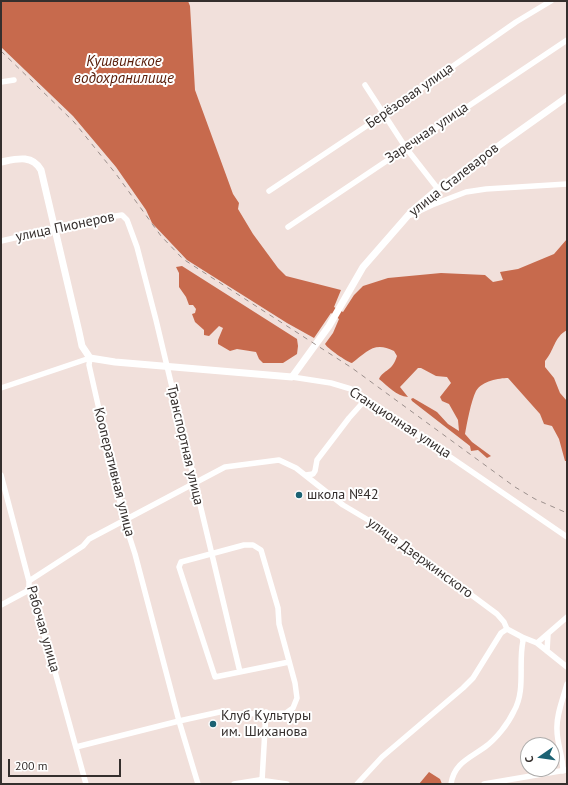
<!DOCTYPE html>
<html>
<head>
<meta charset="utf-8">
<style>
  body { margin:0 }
  #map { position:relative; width:568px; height:785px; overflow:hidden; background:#f1e0db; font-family:"PT Sans",sans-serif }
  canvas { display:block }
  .frame { position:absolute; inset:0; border:2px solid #352f2d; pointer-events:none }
  .north { position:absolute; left:520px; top:737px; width:40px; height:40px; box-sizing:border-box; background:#fff; border:1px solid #aeacab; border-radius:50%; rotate:257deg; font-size:11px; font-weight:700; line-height:16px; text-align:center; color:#352f2d }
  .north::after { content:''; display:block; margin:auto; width:14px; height:18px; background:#1c6273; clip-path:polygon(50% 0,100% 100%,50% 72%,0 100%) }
  .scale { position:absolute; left:8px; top:759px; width:113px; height:18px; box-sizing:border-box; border:2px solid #352f2d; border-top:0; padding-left:5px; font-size:12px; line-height:14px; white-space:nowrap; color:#352f2d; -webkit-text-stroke:3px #fff; paint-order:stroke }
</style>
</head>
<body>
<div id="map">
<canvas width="568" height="785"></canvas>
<div class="frame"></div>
<div class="north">С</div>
<div class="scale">200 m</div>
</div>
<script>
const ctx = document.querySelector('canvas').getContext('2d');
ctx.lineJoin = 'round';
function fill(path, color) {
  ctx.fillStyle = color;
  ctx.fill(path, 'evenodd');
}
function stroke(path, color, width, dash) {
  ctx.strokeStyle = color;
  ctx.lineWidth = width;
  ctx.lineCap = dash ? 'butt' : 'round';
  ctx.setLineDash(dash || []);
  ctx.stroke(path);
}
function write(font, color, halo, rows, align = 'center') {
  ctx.font = font + ' "PT Sans",sans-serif';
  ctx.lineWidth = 4;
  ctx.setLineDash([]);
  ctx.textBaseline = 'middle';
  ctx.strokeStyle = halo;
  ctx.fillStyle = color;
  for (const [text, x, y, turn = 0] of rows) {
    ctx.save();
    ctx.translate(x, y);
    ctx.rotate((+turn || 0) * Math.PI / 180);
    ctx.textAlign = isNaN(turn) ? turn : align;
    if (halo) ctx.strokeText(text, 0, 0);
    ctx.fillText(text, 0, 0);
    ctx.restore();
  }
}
fill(new Path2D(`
  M1,1H188L190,6L195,90L233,194L239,203L238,209L253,234L278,268L286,276L341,290L334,307L343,312L354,295L363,286L388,278L441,273L485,275L493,282L503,280L500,272L518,269L554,254L567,239V330C554,337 554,351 545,361V367L554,378L560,393L567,401V461H565L559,439L552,426L544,424L540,414L508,378C499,378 482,381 476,391C471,401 467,423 465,434L472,442L491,456L487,458L478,450L471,451L470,446L412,401L411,399L413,398L437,412L448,424L459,431L458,420L449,404L442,401L440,397L451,383L447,377L436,376L421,368H418L400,387L408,397C396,396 388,386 379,379C384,369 392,372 397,356L394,351C374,341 367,352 352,363C347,362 327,348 325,344L333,333L339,319L331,313L314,338L287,323L187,260L152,223L146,210L116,167L73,116L1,47Z
  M182,266L297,339L298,346L297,354L283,363H263L259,359L256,352L237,349L230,351L218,344V340L223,328L219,326L209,336L204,335V330L195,322L192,314L195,313L196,309L193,305H189L186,297L179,287V273L176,267Z
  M429,772L440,779L442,784H419Z`), '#c76a4d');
stroke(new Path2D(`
  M1,82L14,80
  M365,85L406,148L438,189
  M269,191L383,115L516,22L551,1
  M427,198L432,205L466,192L486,189L567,184
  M411,215L432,205
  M288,227L567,40
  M1,241L54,229L77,222L122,215L127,220L137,247L156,320L240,672
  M90,358L89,365L124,520L135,554L179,721L198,784
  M292,377L331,383L351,389L567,537
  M1,388L90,358
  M1,475L29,581V590L49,650L86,784
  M306,475L313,474L315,471L317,460L349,418L366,399
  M29,581L83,546L89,539L225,467L279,460L296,468L343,505L380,527L497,614L504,622L507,629L501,633L473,678L463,688L382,757L357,784
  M1,605L29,590
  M522,637L537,643L567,667
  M537,643L567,617
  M547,651L548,634
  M76,747L179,721L224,711L232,714L286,713L293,708L297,698L295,683L279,624L278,608L261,550L253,545H244L181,562L179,567L215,677L289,662
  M563,771C563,756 557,744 557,730C556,715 563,699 567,684
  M262,781L266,712
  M234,784L259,780L287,784
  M451,784C454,763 470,758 485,747C496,739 508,724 514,711C526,690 518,664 523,641L522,637L507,629
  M484,784L566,770`), '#fff', 5.5);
stroke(new Path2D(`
  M1,162C16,159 32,154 41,170L79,332L82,346L90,358L115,362L292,377L329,326L363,267L411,212L438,189L567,97`), '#fff', 7);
stroke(new Path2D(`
  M1,51L74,122L116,174L161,236L183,259L352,368L515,487L535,499L567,513`), '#9b8f8c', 1, [5, 5]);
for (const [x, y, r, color] of [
  [299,495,4,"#1c6273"],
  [213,724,4,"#1c6273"]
]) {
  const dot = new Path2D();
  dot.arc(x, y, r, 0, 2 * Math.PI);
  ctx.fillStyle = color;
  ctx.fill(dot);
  stroke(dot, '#fff', 1.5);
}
write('14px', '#352f2d', '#fff', [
  ["Берёзовая улица",410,96,-35],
  ["Заречная улица",427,133,-34],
  ["улица Сталеваров",454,180,-38],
  ["улица Пионеров",65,227,-12],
  ["Станционная улица",400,423,33],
  ["Транспортная улица",185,445,77],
  ["Кооперативная улица",114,472,76],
  ["улица Дзержинского",420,558,36],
  ["Рабочая улица",43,629,74]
]);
write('14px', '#352f2d', '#fff', [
  ["школа №42",307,495],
  ["Клуб Культуры",221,716],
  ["им. Шиханова",221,732]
], 'left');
write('italic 15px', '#581c08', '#fff', [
  ["Кушвинское",124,62],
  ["водохранилище",124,79]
]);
</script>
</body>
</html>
